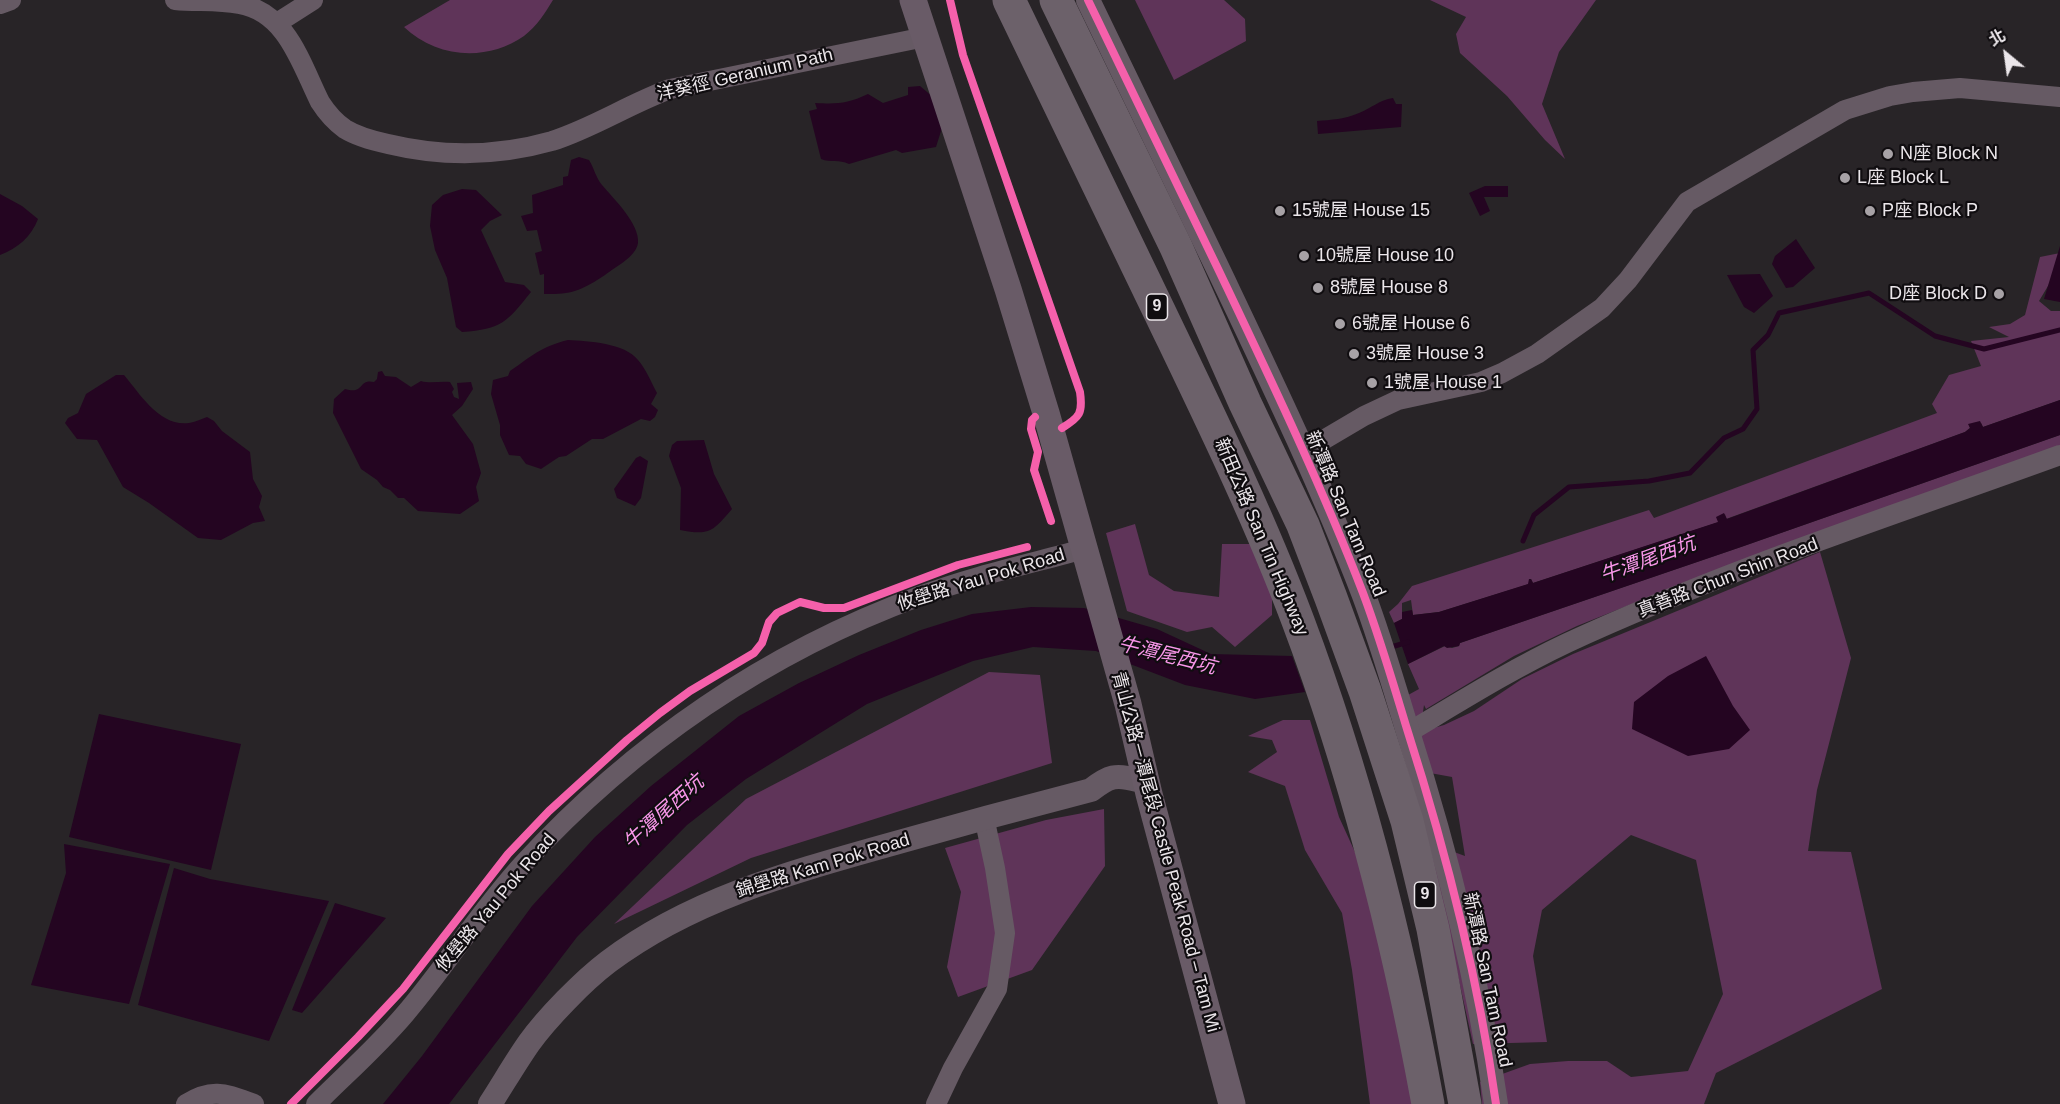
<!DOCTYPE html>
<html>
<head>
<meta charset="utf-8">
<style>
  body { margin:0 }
  #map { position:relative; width:2060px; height:1104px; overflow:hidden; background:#282427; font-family:Helvetica,"Noto Sans TC",sans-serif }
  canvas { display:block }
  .north { position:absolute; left:1976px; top:24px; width:60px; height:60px; -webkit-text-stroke:4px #100d10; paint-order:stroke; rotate:331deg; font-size:16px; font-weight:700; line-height:24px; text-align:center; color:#ebe6ea }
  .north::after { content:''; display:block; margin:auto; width:21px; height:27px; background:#ebe6ea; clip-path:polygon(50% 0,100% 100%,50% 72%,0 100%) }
</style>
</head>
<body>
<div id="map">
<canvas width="2060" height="1104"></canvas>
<div class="north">北</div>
</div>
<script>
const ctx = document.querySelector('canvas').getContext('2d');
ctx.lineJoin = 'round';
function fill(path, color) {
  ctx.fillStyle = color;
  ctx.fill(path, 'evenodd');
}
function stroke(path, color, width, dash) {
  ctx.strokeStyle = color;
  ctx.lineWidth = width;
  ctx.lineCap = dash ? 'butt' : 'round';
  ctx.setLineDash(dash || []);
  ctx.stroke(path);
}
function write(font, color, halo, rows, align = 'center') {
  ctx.font = font + ' Helvetica,"Noto Sans TC",sans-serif';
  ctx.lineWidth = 4.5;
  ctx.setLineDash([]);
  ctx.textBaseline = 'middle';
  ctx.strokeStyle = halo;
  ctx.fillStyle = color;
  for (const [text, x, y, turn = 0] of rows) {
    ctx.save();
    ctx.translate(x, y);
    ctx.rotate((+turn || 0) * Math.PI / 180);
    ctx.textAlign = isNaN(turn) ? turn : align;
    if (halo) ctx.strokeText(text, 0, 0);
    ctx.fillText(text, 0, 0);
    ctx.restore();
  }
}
fill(new Path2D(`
  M450,0H553C545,13 537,26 524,36C487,62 436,58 404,27Z
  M1135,0H1224L1245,19L1246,41L1174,80Z
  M1430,0H1596L1559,52L1542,104L1565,159L1545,140L1507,96L1460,53L1456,34L1466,17Z
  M2060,253V266L2039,301L2051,311H2060V400L1983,427L1981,423L1969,425L1970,428L1965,432L1726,519L1725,514L1719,522L1533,583L1531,579L1529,584L1439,612L1413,615L1411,600L1402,603V619L1394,623L1389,612L1398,604L1412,586L1649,510L1654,518L1937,413L1932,404L1949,375L1981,366L1971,341L2009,337L1989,327L2010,324L2025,315L2040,257Z
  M2060,435V449L1689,581L1577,626L1514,656L1426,709L1424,705L1420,732L1444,725L1474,711L1522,679L1573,654L1820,552L1851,658L1817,790L1808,851L1851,852L1882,989L1716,1073L1704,1104H1482L1480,1082L1530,1064L1568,1061H1607L1631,1077L1688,1071L1723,994L1696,860L1631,835L1542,910L1533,956L1547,1042L1473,1044L1430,850L1435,845L1465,856L1452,777L1430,773L1390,705L1419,689L1408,664L1445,646L1452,648L1459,646L1460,643L1741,547Z
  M1135,524L1149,575L1174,591L1219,597L1222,544H1259L1272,572V615L1235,647L1212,627L1187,632L1127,611L1106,533Z
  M989,672L1040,675L1052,763L751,858L614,924L746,799Z
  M1283,720H1310L1339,817L1370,885L1413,1104H1370L1352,970L1342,913L1305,850L1285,786L1248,772L1277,752L1272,740L1248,736Z
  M1104,809L1105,866L1032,970L958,997L947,967L961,892L945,848L1046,820Z`), '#5f3459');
fill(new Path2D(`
  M920,86L940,103L946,115L936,147L902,153L896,150L849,164C839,159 831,163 821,159L809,111L817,109L815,103C837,104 847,104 868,94L883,103L908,95V87Z
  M1393,98L1396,104H1402L1401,127L1318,134L1317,121C1331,120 1345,119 1359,113C1372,108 1379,100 1393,98Z
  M579,157L589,160C594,168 596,178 602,185C613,198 640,224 638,243C636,257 615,267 605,275C582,290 572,295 544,294V274L540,275L535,253L542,251L537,230L527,231L521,216L533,213L532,195L563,185V177L568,176L571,160Z
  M1485,186H1508V197H1484L1490,211L1480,216L1469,193Z
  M462,189L476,190L502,215L490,221L481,230L505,282L524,285L531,292C507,322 502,329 462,332L456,327L447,278L435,250L430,226L432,205L443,195Z
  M0,194L22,206L38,219C31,237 18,248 0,255Z
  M1796,239L1815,268L1793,287L1786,288L1772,264L1775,256Z
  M2060,246V302L2044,299Z
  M1760,274L1773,296L1754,313L1744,307L1727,275Z
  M568,340C588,341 625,343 638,360C646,369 651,382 657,393L651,404L658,410L655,417L650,421L641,419L603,439H592L566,456L559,457L541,469L526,464L520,456L509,455L500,435V425L491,394L493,380L508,376L510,371C532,356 540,347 568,340Z
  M382,371L385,376L396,377L411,387L421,381C430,384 440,381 450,382L454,389L452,392L454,397L459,399L457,383L471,382L473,389L462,406L452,415L473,444L481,473L476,487L479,501L460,514L418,511L404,498H398L390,490L383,487L377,480L361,469L333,413L334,399L345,389C365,395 358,378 374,382L377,379L378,372Z
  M116,375H124C140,394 160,427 189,423C195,422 201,419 207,417L214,421L222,431L250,452L253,479L262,496L259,507L265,521L253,523L221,540L198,538L149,503L123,487L97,440L77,439L65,423L68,418L78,413L86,394Z
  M2060,400V435L1741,547L1460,643L1459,646L1447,648L1444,646L1408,664L1394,623L1402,619V612L1412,610L1413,615L1439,612L1528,584L1529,579H1531L1533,583L1718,522L1716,517L1724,513L1727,519L1965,432L1970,428L1968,424L1980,421L1983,427Z
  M704,440L714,474L732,509C713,531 710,536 680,530L681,488L669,456L672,445L677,441Z
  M640,456L648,461L641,498L635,506L617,498L614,489L636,458Z
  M1031,607L1084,608L1157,629L1211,654L1292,656L1305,692L1255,699L1185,685L1096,651L1033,647L973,661L867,704L746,779L687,825L577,937L449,1104H383L422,1056L532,906L595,837L651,786L739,716L799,683L859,655L921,630L972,614Z
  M1706,656L1733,706L1750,730L1729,749L1688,756L1632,729L1634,702L1668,676Z
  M99,714L241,744L211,870L69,837Z
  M64,844L170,864L129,1004L31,985L66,873Z
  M174,868L210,879L329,901L269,1041L138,1005Z
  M335,903L386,918L302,1013L292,1010Z`), '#240521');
stroke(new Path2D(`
  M1523,541L1534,515L1569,487L1649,481L1690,473L1724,438L1743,429L1757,409L1753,350L1768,335L1779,313L1869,293L1935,336L1984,349L2060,330
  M1388,648L1408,642`), '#240521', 5);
stroke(new Path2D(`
  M175,0C196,2 218,0 239,4C287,12 301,64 320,102C327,113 335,122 345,129C358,137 374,141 388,144C442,157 499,156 552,141C593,128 629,104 670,89L925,37
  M0,4L11,0
  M277,23L313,0
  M1303,452L1364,416L1398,400L1481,382L1502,373L1537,354L1602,308L1628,280L1687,202L1845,110L1890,96L1913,92L1960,88L2060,97
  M1409,732C1461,701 1512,669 1567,643C1727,569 1895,515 2060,455
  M186,1104C213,1087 226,1094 254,1104
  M316,1104C346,1074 378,1046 405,1014C446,966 480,911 523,864C633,744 767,652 920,596C973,576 1029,564 1084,549
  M936,1104L953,1068L997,989L1005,933L995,868L984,817`), '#665a64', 20);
stroke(new Path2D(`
  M1088,0C1132,91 1176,182 1220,273C1270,378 1321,484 1363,593C1380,638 1393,683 1407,729C1446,851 1478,977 1496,1104
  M490,1104C503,1084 515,1063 529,1043C547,1018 583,981 608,962C689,901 785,874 881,847C951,827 1021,808 1091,790C1109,776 1116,774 1137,780`), '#665a64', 24);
stroke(new Path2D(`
  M913,0L1008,289L1046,413L1128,704L1149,794L1232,1104`), '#695b67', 27);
stroke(new Path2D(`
  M1009,0C1060,106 1111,211 1162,317C1210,417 1259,517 1298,621C1357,778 1398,940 1428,1104
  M1056,0L1176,247L1245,403L1303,525L1331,598L1365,691L1407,821L1433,929L1465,1104`), '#6c616a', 33);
stroke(new Path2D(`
  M950,0L963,55L1080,392C1083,413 1080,417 1062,428
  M1088,0C1132,91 1176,182 1220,273C1270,378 1321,484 1363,593C1380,638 1393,683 1407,729C1446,851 1478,977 1496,1104
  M1035,417L1032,420L1031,429L1038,452L1034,470L1051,521
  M291,1104L358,1037L403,989L508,854L549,811L627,740L660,713L690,691L754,653L762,643L769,622L777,613L800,602L824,608H844L958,565L1027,547`), '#f560ab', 8);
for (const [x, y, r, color] of [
  [1888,154,6,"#a7a2a6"],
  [1845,178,6,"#a7a2a6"],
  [1280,211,6,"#a7a2a6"],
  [1870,211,6,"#a7a2a6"],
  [1304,256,6,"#a7a2a6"],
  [1318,288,6,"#a7a2a6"],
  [1999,294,6,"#a7a2a6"],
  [1340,324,6,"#a7a2a6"],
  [1354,354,6,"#a7a2a6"],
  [1372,383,6,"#a7a2a6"]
]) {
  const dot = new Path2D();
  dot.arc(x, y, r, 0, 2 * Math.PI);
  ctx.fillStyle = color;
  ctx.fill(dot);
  stroke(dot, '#100d10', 2);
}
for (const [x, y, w] of [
  [1157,307,21],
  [1425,895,21]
]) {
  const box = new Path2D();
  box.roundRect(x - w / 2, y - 13, w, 26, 4.5);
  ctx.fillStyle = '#100d10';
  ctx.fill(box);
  stroke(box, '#ebe6ea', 1.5);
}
write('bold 16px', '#ebe6ea', null, [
  ["9",1157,307],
  ["9",1425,895]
]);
write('18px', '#ebe6ea', '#100d10', [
  ["洋葵徑 Geranium Path",745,75,-13],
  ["新潭路 San Tam Road",1345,514,67],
  ["新田公路 San Tin Highway",1261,537,67],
  ["真善路 Chun Shin Road",1728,578,-21],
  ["攸壆路 Yau Pok Road",981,580,-17],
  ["青山公路－潭尾段 Castle Peak Road – Tam Mi",1165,852,75],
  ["錦壆路 Kam Pok Road",823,866,-17],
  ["攸壆路 Yau Pok Road",496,903,-50],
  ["新潭路 San Tam Road",1487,980,78]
]);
write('18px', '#ebe6ea', '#100d10', [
  ["N座 Block N",1900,154],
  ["L座 Block L",1857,178],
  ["15號屋 House 15",1292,211],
  ["P座 Block P",1882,211],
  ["10號屋 House 10",1316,256],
  ["8號屋 House 8",1330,288],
  ["D座 Block D",1987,294,"right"],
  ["6號屋 House 6",1352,324],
  ["3號屋 House 3",1366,354],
  ["1號屋 House 1",1384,383]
], 'left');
write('italic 20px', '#f896e9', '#100d10', [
  ["牛潭尾西坑",1648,560,-20],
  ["牛潭尾西坑",1167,656,14],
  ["牛潭尾西坑",664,813,-42]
]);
</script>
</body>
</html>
